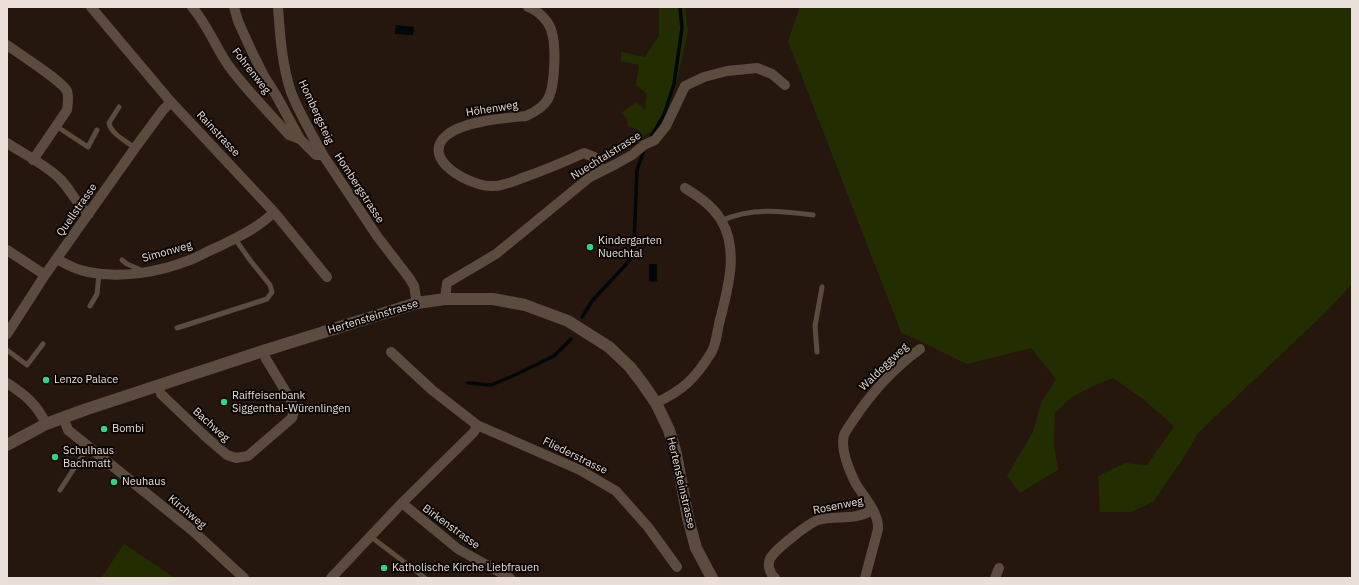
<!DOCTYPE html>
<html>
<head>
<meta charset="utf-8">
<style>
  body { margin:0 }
  #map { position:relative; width:1359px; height:585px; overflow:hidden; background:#26170e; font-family:"IBM Plex Sans",sans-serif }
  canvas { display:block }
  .frame { position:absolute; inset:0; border:8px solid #e9ded8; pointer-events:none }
</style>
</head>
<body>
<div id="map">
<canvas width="1359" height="585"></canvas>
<div class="frame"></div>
</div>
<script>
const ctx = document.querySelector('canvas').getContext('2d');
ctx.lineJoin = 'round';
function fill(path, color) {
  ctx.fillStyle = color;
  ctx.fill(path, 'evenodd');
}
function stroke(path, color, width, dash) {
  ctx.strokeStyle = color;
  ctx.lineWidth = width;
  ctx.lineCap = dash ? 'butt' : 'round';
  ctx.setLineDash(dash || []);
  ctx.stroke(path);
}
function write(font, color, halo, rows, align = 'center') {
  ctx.font = font + ' "IBM Plex Sans",sans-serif';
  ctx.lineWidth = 4;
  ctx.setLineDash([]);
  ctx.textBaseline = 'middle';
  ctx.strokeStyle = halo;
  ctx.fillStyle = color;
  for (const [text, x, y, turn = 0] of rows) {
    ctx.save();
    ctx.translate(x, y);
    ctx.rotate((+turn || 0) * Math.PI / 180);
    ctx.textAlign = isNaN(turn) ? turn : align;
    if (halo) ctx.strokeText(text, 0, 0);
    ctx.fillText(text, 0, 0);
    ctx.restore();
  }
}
fill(new Path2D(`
  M659,7H685L688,32L675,89L668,111L656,129L640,138L637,129L628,127L627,118L621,113L636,102L645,110L647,94L636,85L639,65L621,61V52L645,57L659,36Z
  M800,7H1352V284L1327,311L1198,433L1181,462L1153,502L1131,512H1100L1098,476L1125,463L1147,465L1174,426L1143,399L1113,378L1095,385L1072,397L1055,413L1054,444L1058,470L1020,493L1007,476L1033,432L1041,403L1056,379L1031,348L967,364L901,332L788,41Z
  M124,544L175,578H101Z`), '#222d00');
fill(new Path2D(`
  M396,25L414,27L413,35L395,34Z
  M649,264H657V281L653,282L649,281Z`), '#000809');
stroke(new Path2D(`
  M652,135L664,115L674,84L682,28L680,7
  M582,317L592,301L631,259L634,244L637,170L643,153
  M468,383L491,385L515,375L554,356L571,339`), '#000809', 3.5);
stroke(new Path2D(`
  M119,107L109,123C111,134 126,141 135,148
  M56,126L88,147L97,130
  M721,221C751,207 782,211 813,215
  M122,260L127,264L141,270
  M90,306L97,294L99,274
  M177,328L267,299L272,292L270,285L250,260L235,239
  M7,350L27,365L43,344
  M817,352L815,326L822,287
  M60,490L88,447
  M370,536L425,578`), '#5c4b3f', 5);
stroke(new Path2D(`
  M91,7L171,102L274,212L327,277
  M192,7C207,24 215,46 228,65C246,90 269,112 289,135L300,139
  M234,7L238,21L252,52L264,76L276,95L300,139L316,155H323L377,236L410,279L414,286L417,303
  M278,7C280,36 282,65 291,92C299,113 313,136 323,155
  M528,7C538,10 550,22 552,33C556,46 555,84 549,97C545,106 535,112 526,116C505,118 464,121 447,135C418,159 471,187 493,186C504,186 514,181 525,177C545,170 564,162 584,153L594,157L602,170
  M7,45C18,53 62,81 67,91C69,97 68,103 67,110L33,160
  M7,143C24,154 44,164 59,178C71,189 76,205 89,214
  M7,250L45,275
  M57,259C67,265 77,270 88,272C121,279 159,272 190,260C200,256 210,250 220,246C240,236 258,228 274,212
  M445,299L447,283L496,254L590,177L616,164L632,155L644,145L655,140L666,126L685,86L704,77L727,71L757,68L772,74L785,85
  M7,334L45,275L135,148L163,110L171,102
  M391,352L432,390L477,425
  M7,383C24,394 37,404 46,424
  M158,385L161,394L206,437L227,455L236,458L248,456L292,418L294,410L292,402L266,359L263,351
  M656,403C683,390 695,379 711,353C716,345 717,333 719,324C727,291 740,251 721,220C712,205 699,197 685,188
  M63,417L68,430L193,531L244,578
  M402,503L458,549L510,578
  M331,578L402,503L474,432L477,425L580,470L616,491L648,527L677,567
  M775,578C770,574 767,565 770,559C774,550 809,523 818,520C836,515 855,521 872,510
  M865,578L878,529C879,513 864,497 856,484C849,470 840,450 844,435C846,430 851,424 854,419C872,392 894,368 920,349
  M995,578L999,568`), '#5c4b3f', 10);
stroke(new Path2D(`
  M7,445L46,424L84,410L263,351L417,303L445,299H493L525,305L568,321L609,347L630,367L643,384L656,403L669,430L676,454L688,518L696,548L712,578`), '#5c4b3f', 12);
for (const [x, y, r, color] of [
  [590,247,4,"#27d885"],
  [46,380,4,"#27d885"],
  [224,402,4,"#27d885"],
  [104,429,4,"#27d885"],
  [55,457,4,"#27d885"],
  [114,482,4,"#27d885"],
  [384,568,4,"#27d885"]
]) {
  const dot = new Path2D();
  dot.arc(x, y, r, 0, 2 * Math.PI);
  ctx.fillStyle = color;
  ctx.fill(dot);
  stroke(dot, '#0a0503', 1.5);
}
write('11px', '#e9ded8', '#0a0503', [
  ["Fohrenweg",251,71,52],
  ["Höhenweg",492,109,-9],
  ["Hombergsteig",316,112,65],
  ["Rainstrasse",218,134,47],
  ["Nuechtalstrasse",606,156,-32],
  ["Hombergstrasse",359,188,57],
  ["Quellstrasse",77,210,-55],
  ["Simonweg",167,252,-16],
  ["Hertensteinstrasse",373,317,-17],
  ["Waldeggweg",884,367,-44],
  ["Bachweg",211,425,42],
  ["Fliederstrasse",575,456,26],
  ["Hertensteinstrasse",681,483,77],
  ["Rosenweg",838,506,-11],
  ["Kirchweg",187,512,40],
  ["Birkenstrasse",451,527,36]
]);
write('11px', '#e9ded8', '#0a0503', [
  ["Kindergarten",598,241],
  ["Nuechtal",598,254],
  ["Lenzo Palace",54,380],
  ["Raiffeisenbank",232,396],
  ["Siggenthal-Würenlingen",232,409],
  ["Bombi",112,429],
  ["Schulhaus",63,451],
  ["Bachmatt",63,464],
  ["Neuhaus",122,482],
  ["Katholische Kirche Liebfrauen",392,568]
], 'left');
</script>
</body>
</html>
